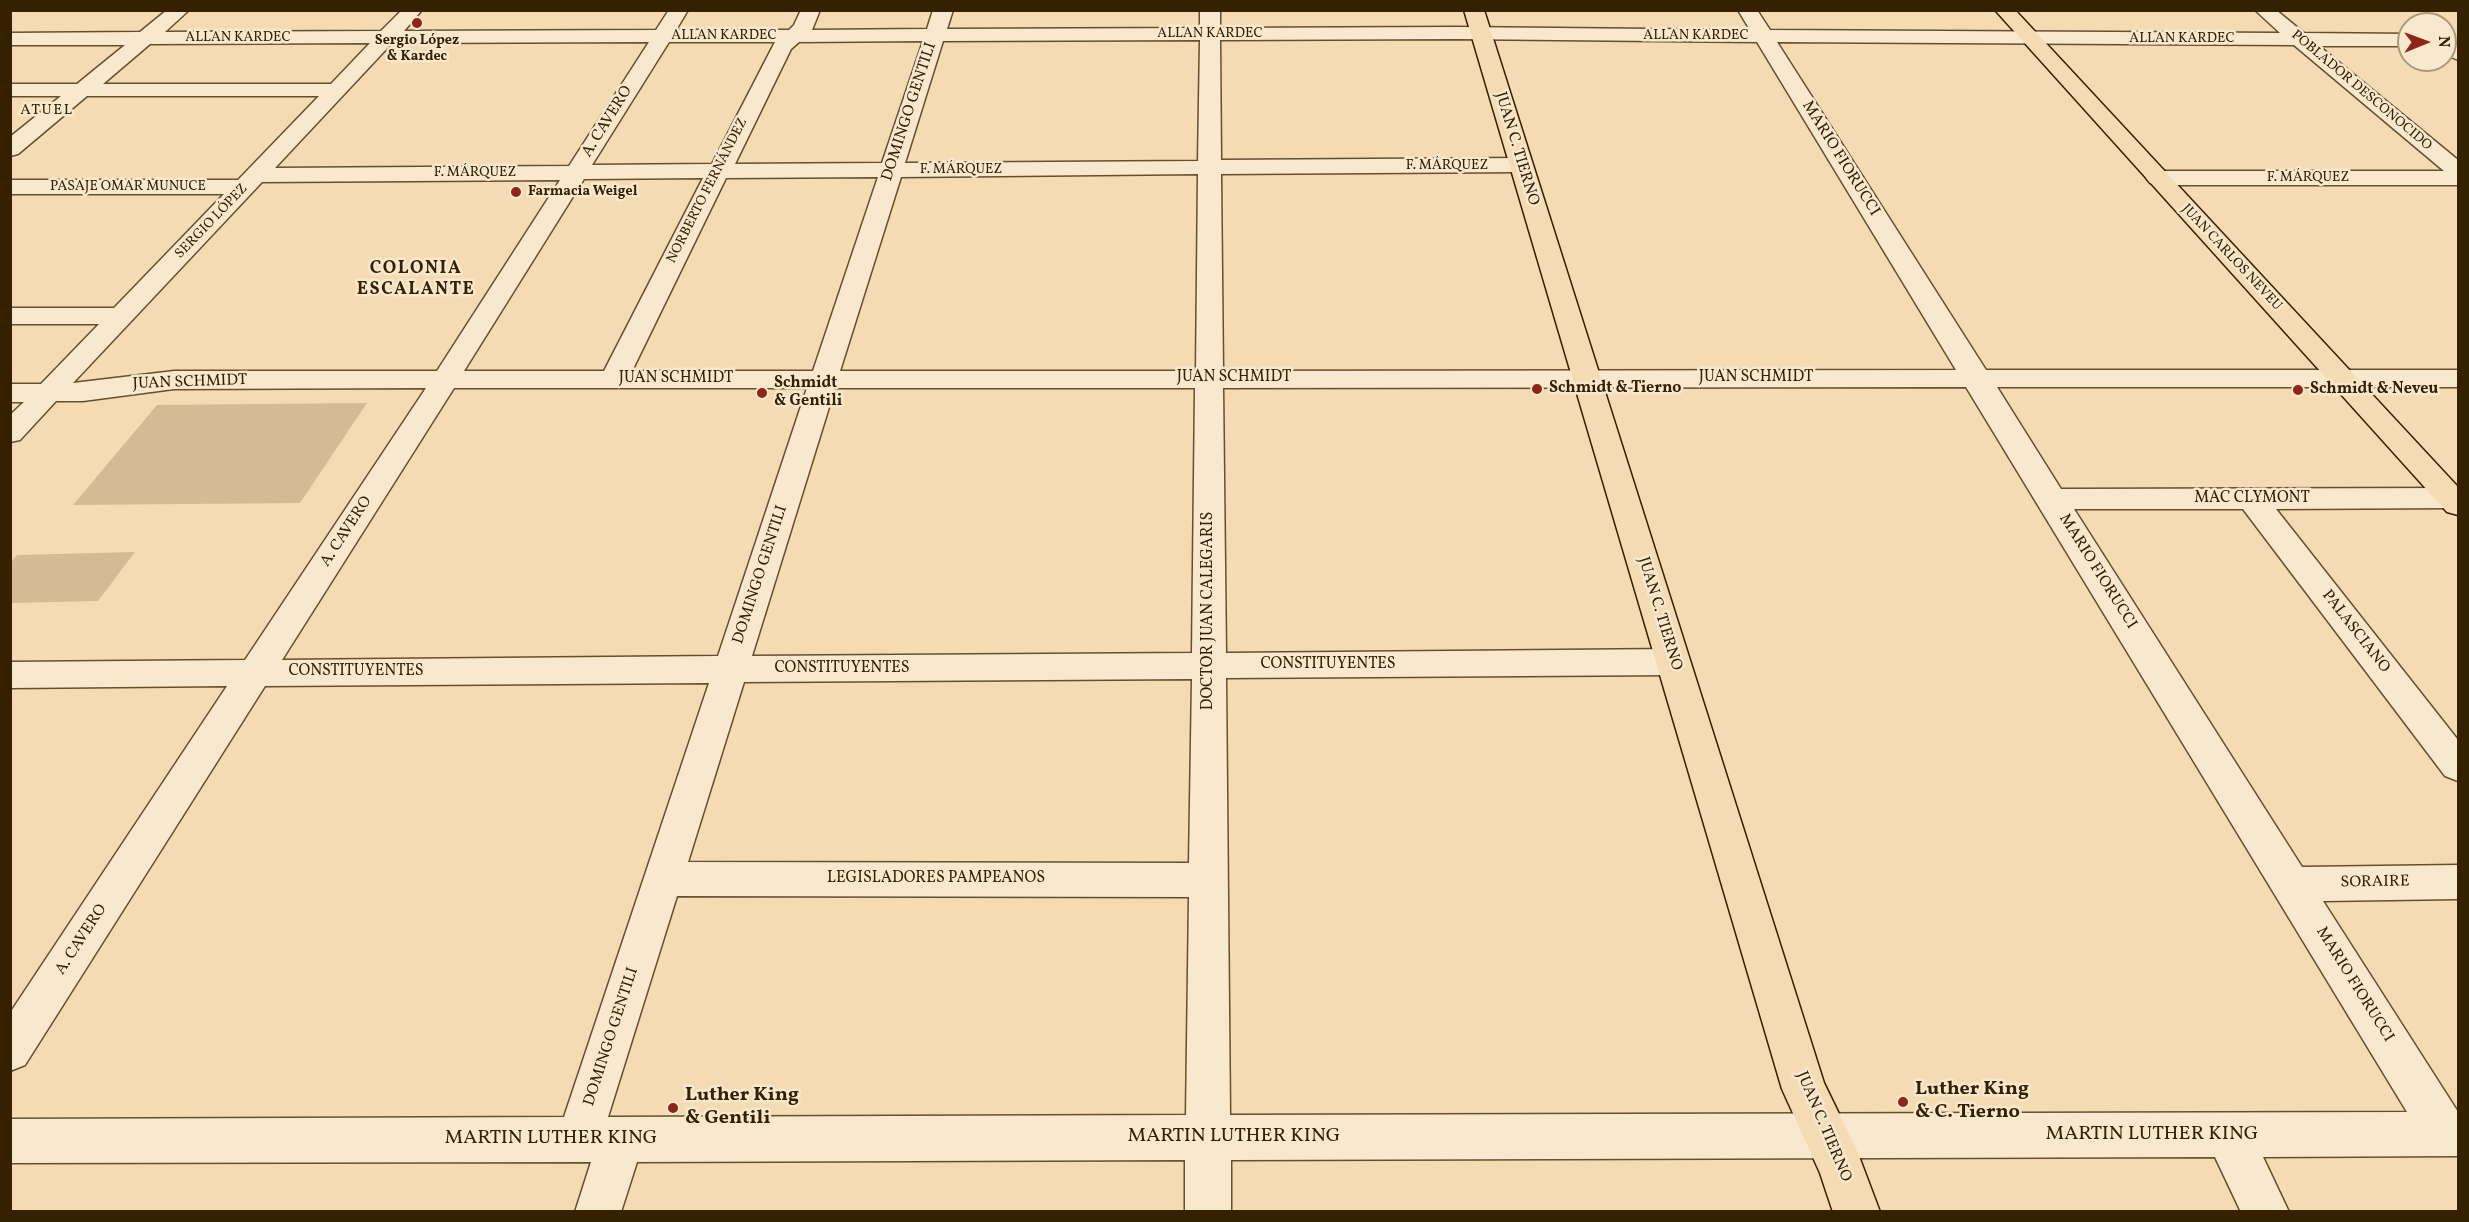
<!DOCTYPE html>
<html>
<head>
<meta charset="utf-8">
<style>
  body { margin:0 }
  #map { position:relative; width:2469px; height:1222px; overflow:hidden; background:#f4dbb4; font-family:Vollkorn,serif }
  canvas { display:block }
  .frame { position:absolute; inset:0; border:12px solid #352000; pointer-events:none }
  .north { position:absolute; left:2397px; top:12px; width:60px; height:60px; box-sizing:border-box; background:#f8e8ce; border:2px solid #aa987c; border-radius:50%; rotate:89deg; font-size:16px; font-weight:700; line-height:24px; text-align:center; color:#352000 }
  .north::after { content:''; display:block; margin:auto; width:21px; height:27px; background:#8f2418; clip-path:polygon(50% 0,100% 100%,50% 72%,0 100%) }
</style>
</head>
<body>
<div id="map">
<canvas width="2469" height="1222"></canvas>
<div class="frame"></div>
<div class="north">N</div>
</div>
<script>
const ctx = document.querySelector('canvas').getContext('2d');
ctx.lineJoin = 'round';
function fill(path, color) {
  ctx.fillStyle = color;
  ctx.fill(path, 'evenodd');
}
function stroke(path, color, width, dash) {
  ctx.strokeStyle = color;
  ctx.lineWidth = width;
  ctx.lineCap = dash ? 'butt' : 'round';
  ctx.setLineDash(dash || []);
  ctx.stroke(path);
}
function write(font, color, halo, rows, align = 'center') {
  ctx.font = font + ' Vollkorn,serif';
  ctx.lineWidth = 5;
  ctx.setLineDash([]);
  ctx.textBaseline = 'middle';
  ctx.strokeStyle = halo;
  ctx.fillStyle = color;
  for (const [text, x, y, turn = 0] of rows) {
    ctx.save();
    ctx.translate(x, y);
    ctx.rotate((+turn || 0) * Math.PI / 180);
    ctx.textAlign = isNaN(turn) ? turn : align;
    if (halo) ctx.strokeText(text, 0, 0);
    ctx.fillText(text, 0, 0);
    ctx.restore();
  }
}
fill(new Path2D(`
  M367,403L300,503L73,505L157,405Z
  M135,552L98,601L11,603V562L17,555Z`), '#d4bb95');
const minor = new Path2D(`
  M167,10H189L165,32L381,31L402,10H422L404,31L656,30L669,10H688L676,30H789L794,25L801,10H820L812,30L927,29L933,10H953L947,29L1200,28V10H1220V28L1458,27L1750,30L1738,10H1757L1770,30L2280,33L2255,10H2276L2304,33L2409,34V46H2319L2458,160V185H2158L2150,183L2146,178L2150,173L2158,171H2444L2294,45L1777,42L1986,370H2458V387H1997L2061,489L2452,488L2458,490V506L2452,508L2276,509L2458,740V781L2445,776L2243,509H2074L2302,867L2458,865V899L2323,901L2458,1112V1156L2263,1157L2289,1212H2241L2215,1157L1231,1160V1212H1185V1160L637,1162L621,1212H575L591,1162L10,1163V1119L564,1117L709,683L265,686L25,1065L10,1071V1013L227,686L10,688V662L245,660L426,388L174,389L83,401H56L20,440L10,442V415L24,402H10V384H41L99,324H10V308H114L224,194H10V180H238L319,96H87L18,154L10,156V137L61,96H10V84H77L125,45H10V33L140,32ZM1458,39L1757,42L1956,370L1223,371L1221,174L1521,172L1529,170L1532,165L1529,160L1521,158L1221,160L1220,40ZM1200,40L1198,161L905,163L943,41ZM923,41L882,163L735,164L791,49L799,42ZM649,42L569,166L275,168L392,43ZM669,42H775L712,164L592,165ZM370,43L331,84H103L150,44ZM1198,174L1196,371H840L901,177ZM878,177L813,371H632L726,178ZM703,178L604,371H464L584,179ZM560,180L437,371H174L73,383L262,182ZM1966,387L2407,1112L1230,1115L1226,678L1673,675L1685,671L1690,662L1685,653L1673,649L1226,653L1223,388ZM454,388H807L718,656L282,660ZM835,388H1195L1192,653L752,656ZM1192,679L1189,863L688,862L744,682ZM677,896L1189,897L1186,1115L608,1117Z
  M2445,39L2458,45V60L2445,54Z`);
const major = new Path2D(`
  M1464,10H1484L1824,1083L1857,1151L1880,1212H1833L1820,1173L1782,1089Z
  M1995,10H2015L2458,487V515L2447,512Z`);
stroke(minor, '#654f2d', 3);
stroke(major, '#352000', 3);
fill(minor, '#f8e8ce');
fill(major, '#f4dbb4');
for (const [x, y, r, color] of [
  [417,23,6,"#8f2418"],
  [516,192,6,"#8f2418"],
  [1537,389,6,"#8f2418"],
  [2298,390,6,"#8f2418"],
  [762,393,6,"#8f2418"],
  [1903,1102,6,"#8f2418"],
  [673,1108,6,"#8f2418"]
]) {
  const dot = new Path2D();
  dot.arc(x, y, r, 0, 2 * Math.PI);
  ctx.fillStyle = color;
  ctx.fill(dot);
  stroke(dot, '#f8e8ce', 2);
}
write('14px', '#352000', '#f8e8ce', [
  ["ALLAN KARDEC",1210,34],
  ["ALLAN KARDEC",724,36],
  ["ALLAN KARDEC",1696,36],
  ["ALLAN KARDEC",238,38],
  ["ALLAN KARDEC",2182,39],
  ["POBLADOR DESCONOCIDO",2361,91,40],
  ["F. MÁRQUEZ",1447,166],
  ["F. MÁRQUEZ",961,170],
  ["F. MÁRQUEZ",475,173],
  ["F. MÁRQUEZ",2308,178],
  ["PASAJE OMAR MUNUCE",128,187],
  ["NORBERTO FERNÁNDEZ",708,191,-63],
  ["SERGIO LÓPEZ",212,222,-46],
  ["JUAN CARLOS NEVEU",2231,258,47]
]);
write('bold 14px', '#352000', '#f8e8ce', [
  ["Sergio López",417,41],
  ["& Kardec",417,57],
  ["Farmacia Weigel",528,192,"left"]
]);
ctx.letterSpacing = '1.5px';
write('15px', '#352000', '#f8e8ce', [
  ["ATUEL",47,111]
]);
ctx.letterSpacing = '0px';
write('16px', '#352000', '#f8e8ce', [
  ["DOMINGO GENTILI",910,112,-72],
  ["A. CAVERO",608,122,-58],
  ["JUAN C. TIERNO",1516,149,73],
  ["MARIO FIORUCCI",1840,159,58],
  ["JUAN SCHMIDT",1234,378],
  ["JUAN SCHMIDT",1756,378],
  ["JUAN SCHMIDT",676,379],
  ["JUAN SCHMIDT",190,383,-2],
  ["MAC CLYMONT",2252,499],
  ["A. CAVERO",347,532,-57],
  ["MARIO FIORUCCI",2097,572,58],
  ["DOMINGO GENTILI",761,575,-72],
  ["DOCTOR JUAN CALEGARIS",1209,611,-90],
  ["JUAN C. TIERNO",1659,614,73],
  ["PALASCIANO",2355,632,52],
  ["CONSTITUYENTES",1328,665],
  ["CONSTITUYENTES",842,669],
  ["CONSTITUYENTES",356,672],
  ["LEGISLADORES PAMPEANOS",936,879],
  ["SORAIRE",2375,883,-1],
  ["A. CAVERO",82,940,-57],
  ["MARIO FIORUCCI",2354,985,58],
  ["DOMINGO GENTILI",612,1037,-72],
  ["JUAN C. TIERNO",1823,1127,67]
]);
write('bold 16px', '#352000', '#f8e8ce', [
  ["Schmidt",774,384],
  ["& Gentili",774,402],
  ["Schmidt & Tierno",1549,389],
  ["Schmidt & Neveu",2310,390]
], 'left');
ctx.letterSpacing = '1.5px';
write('bold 18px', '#352000', '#f8e8ce', [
  ["COLONIA",416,270],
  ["ESCALANTE",416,291]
]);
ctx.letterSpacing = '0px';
write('bold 20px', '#352000', '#f8e8ce', [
  ["Luther King",1915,1090],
  ["& C. Tierno",1915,1113],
  ["Luther King",685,1096],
  ["& Gentili",685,1119]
], 'left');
write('20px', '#352000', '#f8e8ce', [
  ["MARTIN LUTHER KING",2152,1135],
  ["MARTIN LUTHER KING",1234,1137],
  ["MARTIN LUTHER KING",551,1139]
]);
</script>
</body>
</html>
